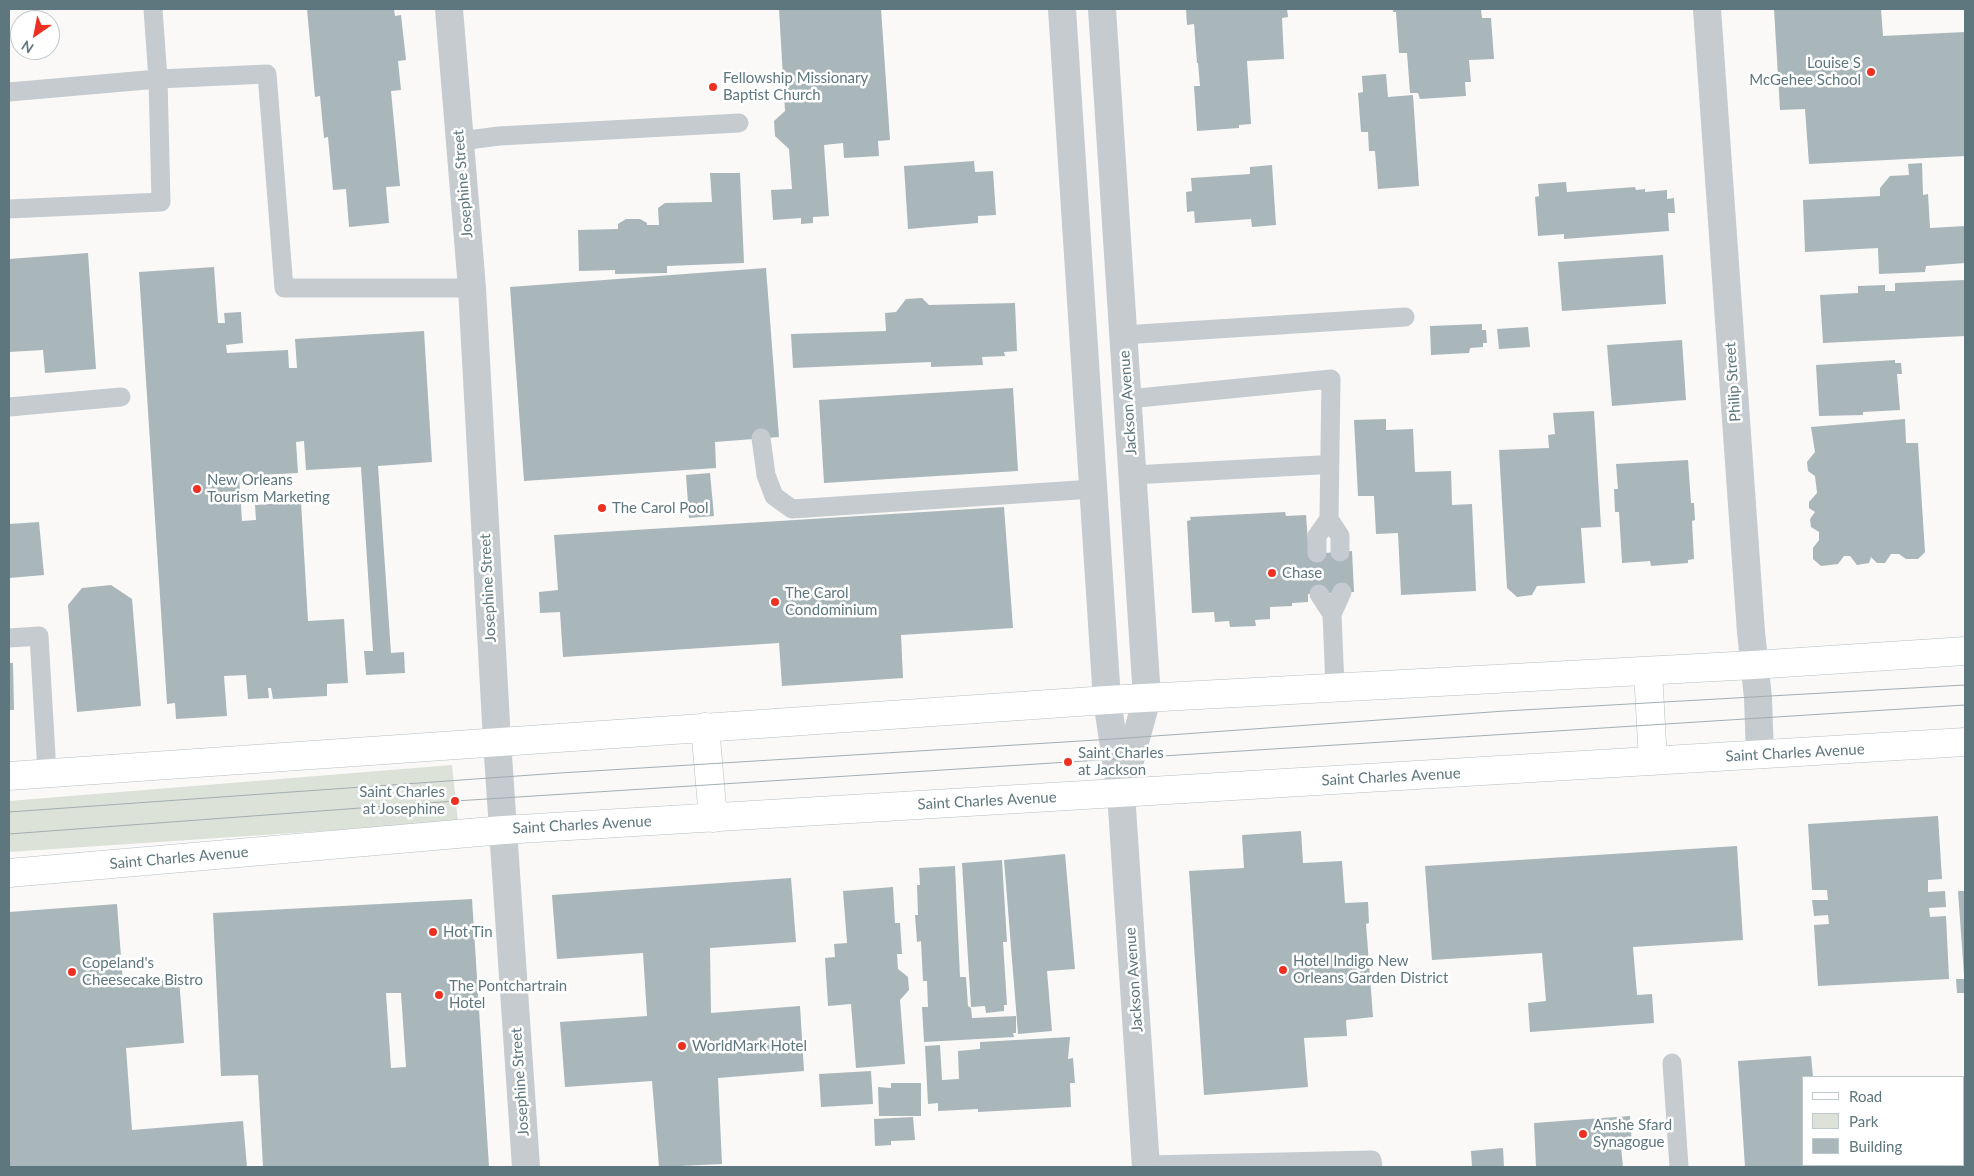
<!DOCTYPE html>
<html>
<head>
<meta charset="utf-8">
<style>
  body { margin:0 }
  #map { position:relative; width:1974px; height:1176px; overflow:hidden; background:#faf9f8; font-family:Lato,sans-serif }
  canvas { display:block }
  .frame { position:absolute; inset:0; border:10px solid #5e767e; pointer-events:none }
  .legend { position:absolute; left:1802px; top:1076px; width:162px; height:90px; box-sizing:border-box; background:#fff; border:1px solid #bfc8cb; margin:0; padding:6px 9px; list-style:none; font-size:15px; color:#5e767e }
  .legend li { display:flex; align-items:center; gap:10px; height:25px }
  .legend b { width:25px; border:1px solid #bfc8cb }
  .north { position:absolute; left:10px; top:10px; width:50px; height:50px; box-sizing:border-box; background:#fff; border:1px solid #bfc8cb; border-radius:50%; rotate:213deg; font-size:14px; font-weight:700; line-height:20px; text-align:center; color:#5e767e }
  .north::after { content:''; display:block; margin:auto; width:18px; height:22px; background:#ee3023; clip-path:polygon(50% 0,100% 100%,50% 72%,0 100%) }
</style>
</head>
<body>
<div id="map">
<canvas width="1974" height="1176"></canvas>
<div class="frame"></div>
<ul class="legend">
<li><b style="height:6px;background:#fff"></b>Road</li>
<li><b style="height:14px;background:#dde2d8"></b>Park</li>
<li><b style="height:14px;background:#a9b6ba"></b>Building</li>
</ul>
<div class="north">N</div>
</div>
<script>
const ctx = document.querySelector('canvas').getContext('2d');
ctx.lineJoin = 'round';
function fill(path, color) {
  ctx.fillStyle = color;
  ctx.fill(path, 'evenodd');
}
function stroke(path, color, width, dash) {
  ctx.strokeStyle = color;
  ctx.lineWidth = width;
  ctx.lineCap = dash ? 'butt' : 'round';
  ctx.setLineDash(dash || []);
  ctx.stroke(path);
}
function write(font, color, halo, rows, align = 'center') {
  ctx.font = font + ' Lato,sans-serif';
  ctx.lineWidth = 5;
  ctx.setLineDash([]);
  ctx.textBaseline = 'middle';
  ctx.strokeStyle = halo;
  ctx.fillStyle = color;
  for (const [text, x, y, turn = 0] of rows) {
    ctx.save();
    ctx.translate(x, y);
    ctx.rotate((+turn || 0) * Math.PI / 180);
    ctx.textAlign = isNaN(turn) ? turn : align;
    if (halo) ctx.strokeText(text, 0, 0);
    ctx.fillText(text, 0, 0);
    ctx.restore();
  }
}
fill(new Path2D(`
  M452,765L458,822L9,852V801Z`), '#dde2d8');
fill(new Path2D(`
  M307,9H394L395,16L401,15L406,60L398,61L401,90L391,91L400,186L386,187L389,223L349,227L346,189L333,190L328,137L324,138L320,96L315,97Z
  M779,9H881L890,140L878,141L879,156L844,158L843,143L824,145L829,216L813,217V223L801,224V218L773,220L771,190L792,189L789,149L775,136L774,121L785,111Z
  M1186,9H1287L1288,17L1282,18L1284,59L1247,61L1251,124L1239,125V128L1197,131L1194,86H1200L1198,63H1197L1194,24L1187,25Z
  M1393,9H1481L1482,18H1491L1494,59L1469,60L1471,82H1465L1466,96L1420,99L1418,93H1410L1407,53H1399L1396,12H1393Z
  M1774,9H1881L1883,36L1965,32V156L1809,164L1805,109L1780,110Z
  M1386,74L1388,97L1413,95L1419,186L1378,189L1375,151H1369L1368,132H1361L1358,93L1363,92L1362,76Z
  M974,161L975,172L993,171L996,215L978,216V223L908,229L904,166Z
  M1922,163L1923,195L1928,194L1930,228L1965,226V263L1926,266L1925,272L1879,274L1878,248L1805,252L1803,200L1880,196V188L1890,176L1909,175L1908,164Z
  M1272,165L1276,225L1252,227L1251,219L1195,223L1194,211L1187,212L1186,192L1192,191L1191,178L1250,174V167Z
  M710,173H740L744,263L667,266V273L615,274V270L579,271L578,230L618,229V224L626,219H640L647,223V225H659L658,208L665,203L712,202Z
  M1566,182L1567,192L1635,187L1636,190L1645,189V192L1667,190V199L1674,198L1675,213H1668L1669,231L1564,239V234L1538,236L1535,197L1539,196L1538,184Z
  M88,253L96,369L45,373L43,350L9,352V259Z
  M1663,255L1666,304L1562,311L1558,262Z
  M214,267L218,323H225L224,313L241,312L243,343L226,345L227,353L288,350L289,368H297L295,339L424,331L432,462L378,466L391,653L404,652L405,673L366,675L364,651H373L361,467L306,470L304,441L296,442L298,473L239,476L242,521L256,520L255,505L301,502L308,621L344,619L348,683L327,684V696L273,699L271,688H268L269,698L248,699L246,675L224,676L227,716L176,719L175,703L167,704L139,272Z
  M766,268L779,437L715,442L716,468L524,481L510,287Z
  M1965,280V336L1823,343L1820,295L1858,293V286L1885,285V291H1895V283Z
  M922,298L929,305L1015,303L1017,351L1004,352L1005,356L982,357L983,365L931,367V362L793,368L791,334L886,331L885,313L896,312L906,299Z
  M1482,324V330H1486L1487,343H1483V347L1470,348L1469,353L1431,355L1430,326Z
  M1528,327L1530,347L1499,349L1497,329Z
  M1682,340L1686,400L1612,406L1607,345Z
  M1895,360V363H1901L1902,374H1897L1900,410L1863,412V415L1819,416L1816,365Z
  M1013,388L1018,471L824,483L819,400Z
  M1594,411L1601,527L1581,528L1585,583L1537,586L1532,595L1517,597L1507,588L1499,450L1549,448L1548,435L1555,434L1553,413Z
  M1386,419V430L1413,429L1415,472L1451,471L1452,505L1472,504L1476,591L1401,595L1398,533L1376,534L1374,496H1358L1354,420Z
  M1905,419L1906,443H1918L1925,552L1918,559H1906L1899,554H1891L1885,563H1877L1871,557L1869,563L1857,565L1850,556H1844L1838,564L1821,566L1813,559V548L1819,540V532L1811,527L1810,519L1815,512L1809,508V502L1817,493L1815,476L1808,471L1807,462L1815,452L1811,427Z
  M1688,460L1691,503H1694L1695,520L1692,521L1694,559L1688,560V563L1651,566L1650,561L1622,563L1619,512H1615L1614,489H1618L1616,464Z
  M710,473L714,516L689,518L686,475Z
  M1004,507L1013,628L901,635L903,678L782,686L779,643L563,657L560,612L540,613L539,592L558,590L554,535Z
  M1285,512L1286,516L1306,515L1309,554L1352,551L1354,592L1308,594V602L1292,603V606L1270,607V619L1255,620L1256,626L1230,627L1229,621L1215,622L1214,612L1192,613L1187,521L1191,520L1190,517Z
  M39,522L44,575L9,578V524Z
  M111,585L132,599L141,706L77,712L68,605L82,588Z
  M9,663H13L14,710H9Z
  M1938,816L1942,879L1928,880V892L1945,891L1946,907L1929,908L1930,917L1946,916L1949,979L1818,986L1814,925L1829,924L1828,915L1814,916L1812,900H1828L1827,890H1812L1808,824Z
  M1301,831L1303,863L1342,861L1345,903L1368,902L1369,923L1366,924L1373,1017L1346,1020L1347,1036L1304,1038L1308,1087L1204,1095L1189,871L1244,868L1242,835Z
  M1737,846L1743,940L1633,947L1637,995L1652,994L1654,1023L1530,1032L1528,1003L1546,1001L1542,953L1432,960L1425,866Z
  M1065,854L1075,969L1047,971L1052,1031L1018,1034L1004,860Z
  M1002,860L1007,942H1003L1007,1005H1004V1011L986,1013L985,1006L971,1007L962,863Z
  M955,866L960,977H966L968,1006L971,1008L972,1018L1016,1016V1033H1013L1014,1037L924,1042L922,1007H928L927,981H923L921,941L917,942L915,915H918L917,885H920L919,868Z
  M791,878L796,942L710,948L711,1013L800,1006L804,1071L718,1078L722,1164L659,1167L652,1081L565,1087L560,1022L647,1016L643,953L557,959L552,895Z
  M893,887L895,923H900L902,954H897L898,969L908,977L909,990L900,1000L905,1064L856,1068L851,1004L828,1006L825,958L835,957L834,944L847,943L843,891Z
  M1958,891H1965V974L1964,975Z
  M472,899L489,1167H263L258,1075L221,1076L213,913ZM386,993H401L406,1067L391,1068Z
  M117,904L123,983L179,978L184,1043L126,1048L132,1130L243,1121L247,1167H9V912Z
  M1956,979H1965V993H1957Z
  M1070,1037L1068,1059L1073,1058L1075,1083H1070L1071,1107L978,1112V1109L938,1111V1103L928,1104L925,1046L940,1045L942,1080L959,1079L958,1051L980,1049V1042Z
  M1811,1056L1813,1077H1803V1165H1818L1819,1167H1745L1738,1061Z
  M871,1071L873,1104L821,1107L819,1074Z
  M891,1083H921V1116H879L878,1087L891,1088Z
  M1630,1116L1632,1146L1621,1147L1623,1167H1536L1534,1123Z
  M913,1117L915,1140L891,1141V1145L875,1146L874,1119Z
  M1963,1126H1965V1167H1946V1165H1963Z
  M1503,1148L1504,1167H1472L1471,1151Z
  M1898,1165H1941V1167H1898Z`), '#a9b6ba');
const secondary = new Path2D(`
  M1648,671L1653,761
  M705,727L713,818
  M9,776L1107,700L1753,665L1965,651
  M9,873L503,830L1965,742`);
stroke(secondary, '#b5bec1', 29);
stroke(new Path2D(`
  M153,9L158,79L267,74L284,288H472
  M9,92L158,79L161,202L9,209
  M460,141L499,136L739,123
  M1123,335L1405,317
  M1128,399L1331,379L1329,519L1317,536V553
  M9,407L121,397
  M761,438L766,475L774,496L792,509L1093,489
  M1133,475L1319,465
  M1329,519L1340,536V552
  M1319,594L1332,614L1335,687
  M1332,614L1342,592
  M9,638L39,636L47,773
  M1672,1063L1679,1167
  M1146,1165L1372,1160L1373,1167`), '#c5cbce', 19);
stroke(new Path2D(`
  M449,9L472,288L497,741L526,1167
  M1707,9L1751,632L1758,698L1760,755`), '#c5cbce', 28);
stroke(new Path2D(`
  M1062,9L1107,700L1121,793L1146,1167
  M1102,9L1147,698L1124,782`), '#c5cbce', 28);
stroke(secondary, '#fff', 28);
stroke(new Path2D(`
  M9,812L560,773L1113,739L1505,711L1965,685
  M9,834L455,801L1965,705`), '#a4aeb2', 1);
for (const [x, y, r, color] of [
  [1871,72,5,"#ee3023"],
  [713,87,5,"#ee3023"],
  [197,489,5,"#ee3023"],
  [602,508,5,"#ee3023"],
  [1272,573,5,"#ee3023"],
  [775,602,5,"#ee3023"],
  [1068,762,5,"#ee3023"],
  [455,801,5,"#ee3023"],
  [433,932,5,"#ee3023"],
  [1283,970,5,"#ee3023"],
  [72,972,5,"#ee3023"],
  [439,995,5,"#ee3023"],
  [682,1046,5,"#ee3023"],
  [1583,1134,5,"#ee3023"]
]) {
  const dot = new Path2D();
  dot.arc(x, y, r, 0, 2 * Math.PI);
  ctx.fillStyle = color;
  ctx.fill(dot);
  stroke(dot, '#fff', 2);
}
write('15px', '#5e767e', '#fff', [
  ["Louise S",1861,63,"right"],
  ["McGehee School",1861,80,"right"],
  ["Fellowship Missionary",723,78],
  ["Baptist Church",723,95],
  ["New Orleans",207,480],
  ["Tourism Marketing",207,497],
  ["The Carol Pool",612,508],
  ["Chase",1282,573],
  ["The Carol",785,593],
  ["Condominium",785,610],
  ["Saint Charles",1078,753],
  ["at Jackson",1078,770],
  ["Saint Charles",445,792,"right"],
  ["at Josephine",445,809,"right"],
  ["Hot Tin",443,932],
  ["Hotel Indigo New",1293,961],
  ["Orleans Garden District",1293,978],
  ["Copeland's",82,963],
  ["Cheesecake Bistro",82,980],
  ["The Pontchartrain",449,986],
  ["Hotel",449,1003],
  ["WorldMark Hotel",692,1046],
  ["Anshe Sfard",1593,1125],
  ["Synagogue",1593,1142]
], 'left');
write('15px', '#5e767e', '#fff', [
  ["Josephine Street",463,184,-95],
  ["Philip Street",1733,382,-94],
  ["Jackson Avenue",1128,403,-94],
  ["Josephine Street",488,588,-93],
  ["Saint Charles Avenue",1795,753,-3],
  ["Saint Charles Avenue",1391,777,-3],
  ["Saint Charles Avenue",987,801,-3],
  ["Saint Charles Avenue",582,825,-3],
  ["Saint Charles Avenue",179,858,-5],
  ["Jackson Avenue",1134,980,-94],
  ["Josephine Street",520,1082,-94]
]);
</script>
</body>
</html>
